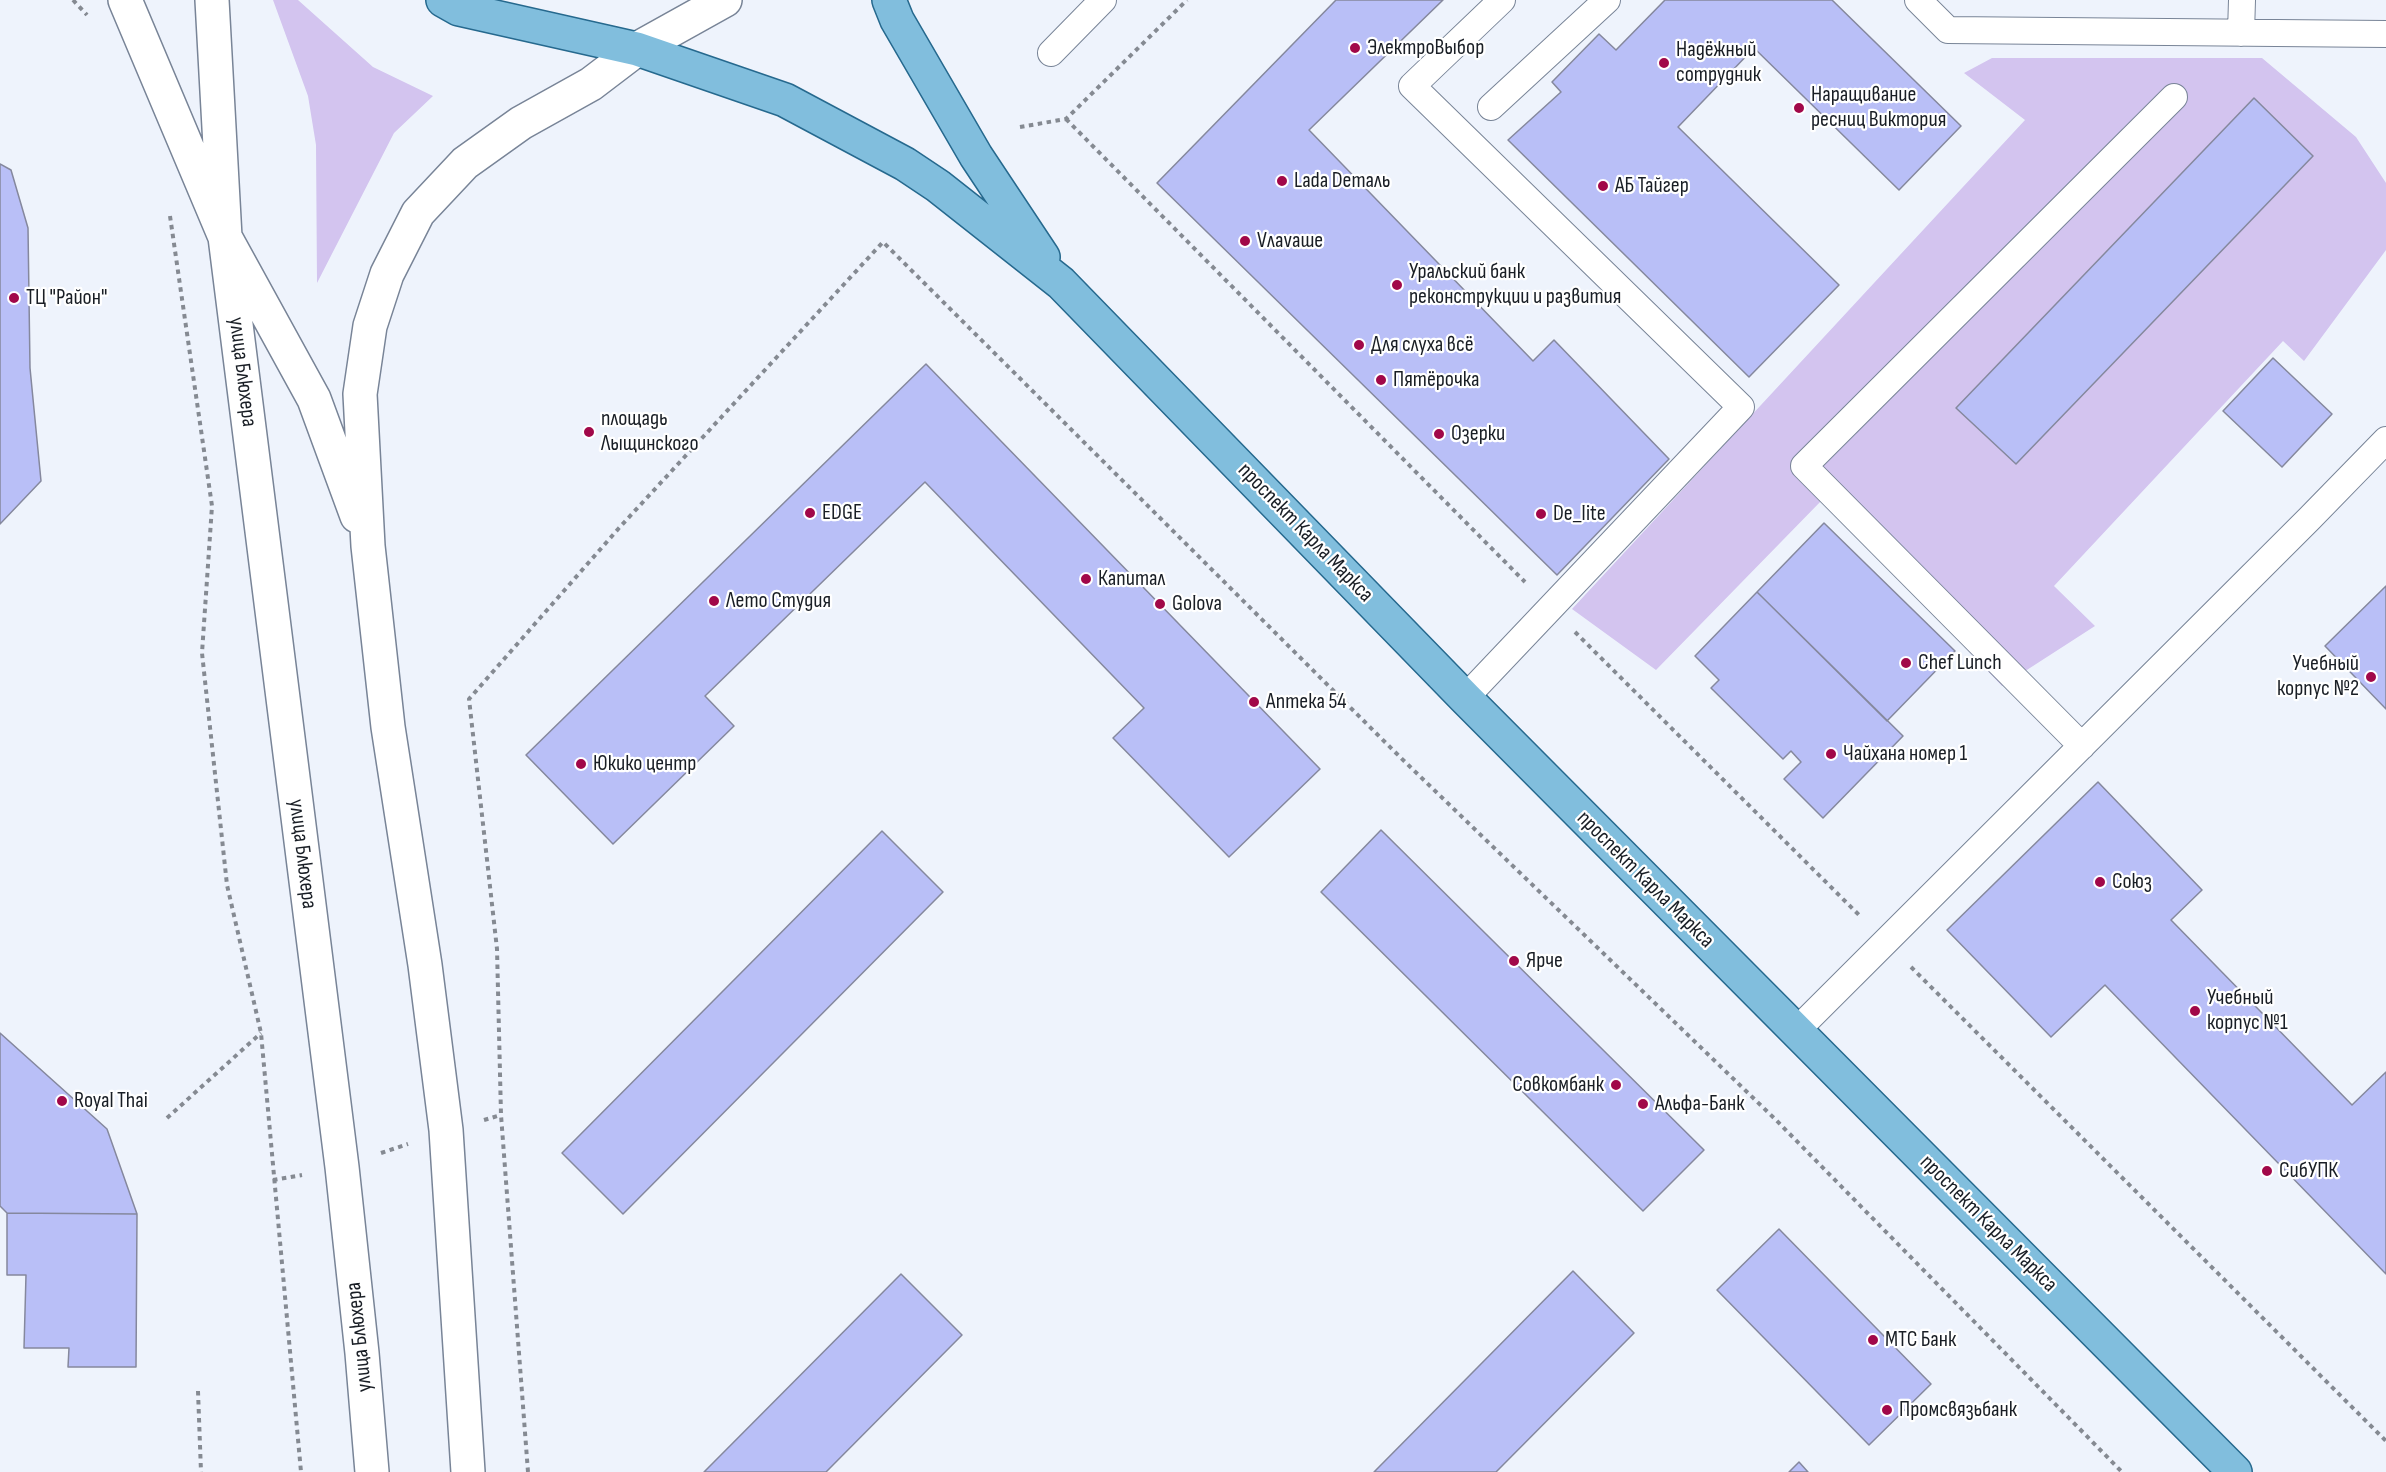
<!DOCTYPE html>
<html>
<head>
<meta charset="utf-8">
<style>
  body { margin:0 }
  canvas { display:block; background:#eef3fc }
</style>
</head>
<body>
<canvas width="2386" height="1472"></canvas>
<script>
const ctx = document.querySelector('canvas').getContext('2d');
ctx.lineJoin = 'round';
function fill(path, color) {
  ctx.fillStyle = color;
  ctx.fill(path, 'evenodd');
}
function stroke(path, color, width, dash) {
  ctx.strokeStyle = color;
  ctx.lineWidth = width;
  ctx.lineCap = dash ? 'butt' : 'round';
  ctx.setLineDash(dash || []);
  ctx.stroke(path);
}
function write(font, color, halo, rows, align = 'center') {
  ctx.font = font + ' "Sofia Sans Condensed",sans-serif';
  ctx.lineWidth = 4.5;
  ctx.setLineDash([]);
  ctx.textBaseline = 'middle';
  ctx.strokeStyle = halo;
  ctx.fillStyle = color;
  for (const [text, x, y, turn = 0] of rows) {
    ctx.save();
    ctx.translate(x, y);
    ctx.rotate((+turn || 0) * Math.PI / 180);
    ctx.textAlign = isNaN(turn) ? turn : align;
    if (halo) ctx.strokeText(text, 0, 0);
    ctx.fillText(text, 0, 0);
    ctx.restore();
  }
}
fill(new Path2D(`
  M273,0H298L373,67L433,96L394,133L317,283L316,145L308,96Z
  M1992,58H2262L2356,137L2386,183V250L2304,361L2283,341L2054,586L2095,626L2002,686L1823,499L1656,670L1572,609L2025,120L1964,73Z`), '#d3c4ef');
const building = new Path2D(`
  M1336,0H1443L1309,130L1533,361L1554,340L1669,459L1557,575L1157,183Z
  M1665,0H1832L1961,126L1899,190L1754,48L1678,127L1839,285L1749,377L1508,140L1561,92L1552,82L1599,34L1616,50Z
  M2254,98L2313,156L2016,464L1956,408Z
  M0,164L11,170L28,228L30,368L41,481L0,524Z
  M2273,358L2332,414L2282,467L2223,411Z
  M926,364L1320,769L1229,857L1113,738L1144,708L925,482L705,696L734,726L613,844L526,755Z
  M1824,523L1955,651L1887,721L1757,592Z
  M2386,586V709L2325,646Z
  M1757,592L1903,736L1823,818L1784,779L1801,762L1791,751L1783,759L1711,688L1719,680L1695,656Z
  M2098,782L2202,890L2171,920L2352,1105L2386,1072V1274L2105,985L2051,1037L1947,930Z
  M1381,830L1704,1150L1643,1211L1321,892Z
  M882,831L943,892L623,1214L562,1153Z
  M0,1033L107,1129L137,1214L7,1213L0,1206Z
  M7,1213L137,1214L136,1367H68L69,1348H24L26,1275H7Z
  M1779,1229L1931,1384L1869,1445L1717,1290Z
  M1573,1271L1634,1333L1496,1472H1374Z
  M901,1274L962,1335L826,1472H704Z
  M1799,1462L1808,1472H1789Z`);
fill(building, '#b9bff7');
stroke(building, '#85889d', 1.5);
const lane = new Path2D(`
  M1918,0L1948,30L2386,34
  M2241,33L2242,0
  M1051,53L1103,0
  M1491,107L1607,0
  M1465,698L1741,407L1412,86L1502,0
  M2082,746L1804,466L2174,97
  M1796,1031L2310,518L2386,440`);
const secondary = new Path2D(`
  M125,0L225,237L314,399L357,516
  M212,0L225,237L342,1167L362,1353L372,1472
  M468,1472L446,1130L425,965L388,727L368,546L360,394L370,326L387,274L418,213L465,163L521,123L591,84L637,49L725,0`);
const primary = new Path2D(`
  M443,0L459,9L637,49L785,100L905,164L938,186L1061,283L1465,698L2235,1472
  M889,0L897,20L976,156L1043,257`);
stroke(lane, '#788497', 28);
stroke(secondary, '#788497', 36);
stroke(primary, '#26698e', 36);
stroke(new Path2D(`
  M73,0L87,15
  M1066,119L1525,582
  M1020,127L1066,119L1187,0
  M170,216L212,506L202,653L227,885L261,1033L301,1472
  M1575,632L1861,917
  M1911,967L2386,1441
  M167,1118L261,1033
  M484,1120L501,1115
  M381,1153L408,1144
  M273,1180L302,1175
  M198,1391L201,1472
  M528,1472L501,1115L497,949L469,699L619,528L883,242L1400,757L1776,1120L2122,1472`), '#858a92', 4, [4.5, 4.5]);
stroke(lane, '#fff', 26);
stroke(secondary, '#fff', 33);
stroke(primary, '#81bedd', 33);
for (const [x, y, r, color] of [
  [1355,48,6,"#a10849"],
  [1664,63,6,"#a10849"],
  [1799,108,6,"#a10849"],
  [1282,181,6,"#a10849"],
  [1603,186,6,"#a10849"],
  [1245,241,6,"#a10849"],
  [1397,285,6,"#a10849"],
  [14,298,6,"#a10849"],
  [1359,345,6,"#a10849"],
  [1381,380,6,"#a10849"],
  [589,432,6,"#a10849"],
  [1439,434,6,"#a10849"],
  [810,513,6,"#a10849"],
  [1541,514,6,"#a10849"],
  [1086,579,6,"#a10849"],
  [714,601,6,"#a10849"],
  [1160,604,6,"#a10849"],
  [1906,663,6,"#a10849"],
  [2371,677,6,"#a10849"],
  [1254,702,6,"#a10849"],
  [1831,754,6,"#a10849"],
  [581,764,6,"#a10849"],
  [2100,882,6,"#a10849"],
  [1514,961,6,"#a10849"],
  [2195,1011,6,"#a10849"],
  [1616,1085,6,"#a10849"],
  [62,1101,6,"#a10849"],
  [1643,1104,6,"#a10849"],
  [2267,1171,6,"#a10849"],
  [1873,1340,6,"#a10849"],
  [1887,1410,6,"#a10849"]
]) {
  const dot = new Path2D();
  dot.arc(x, y, r, 0, 2 * Math.PI);
  ctx.fillStyle = color;
  ctx.fill(dot);
  stroke(dot, '#fff', 2);
}
write('22px', '#191e25', '#fff', [
  ["ЭлектроВыбор",1367,48],
  ["Надёжный",1676,50],
  ["сотрудник",1676,75],
  ["Наращивание",1811,95],
  ["ресниц Виктория",1811,120],
  ["Lada Dеталь",1294,181],
  ["АБ Тайгер",1615,186],
  ["Vлаvаше",1257,241],
  ["Уральский банк",1409,272],
  ["реконструкции и развития",1409,297],
  ["ТЦ \"Район\"",26,298],
  ["Для слуха всё",1371,345],
  ["Пятёрочка",1393,380],
  ["площадь",601,419],
  ["Лыщинского",601,444],
  ["Озерки",1451,434],
  ["EDGE",822,513],
  ["De_lite",1553,514],
  ["Капитал",1098,579],
  ["Лето Студия",726,601],
  ["Golova",1172,604],
  ["Chef Lunch",1918,663],
  ["Учебный",2359,664,"right"],
  ["корпус №2",2359,689,"right"],
  ["Аптека 54",1266,702],
  ["Чайхана номер 1",1843,754],
  ["Юкико центр",593,764],
  ["Союз",2112,882],
  ["Ярче",1526,961],
  ["Учебный",2207,998],
  ["корпус №1",2207,1023],
  ["Совкомбанк",1604,1085,"right"],
  ["Royal Thai",74,1101],
  ["Альфа-Банк",1655,1104],
  ["СибУПК",2279,1171],
  ["МТС Банк",1885,1340],
  ["Промсвязьбанк",1899,1410]
], 'left');
write('22px', '#191e25', '#fff', [
  ["улица Блюхера",242,372,83],
  ["проспект Карла Маркса",1305,533,46],
  ["улица Блюхера",302,854,83],
  ["проспект Карла Маркса",1645,880,45],
  ["проспект Карла Маркса",1988,1224,45],
  ["улица Блюхера",360,1337,-96]
]);
</script>
</body>
</html>
